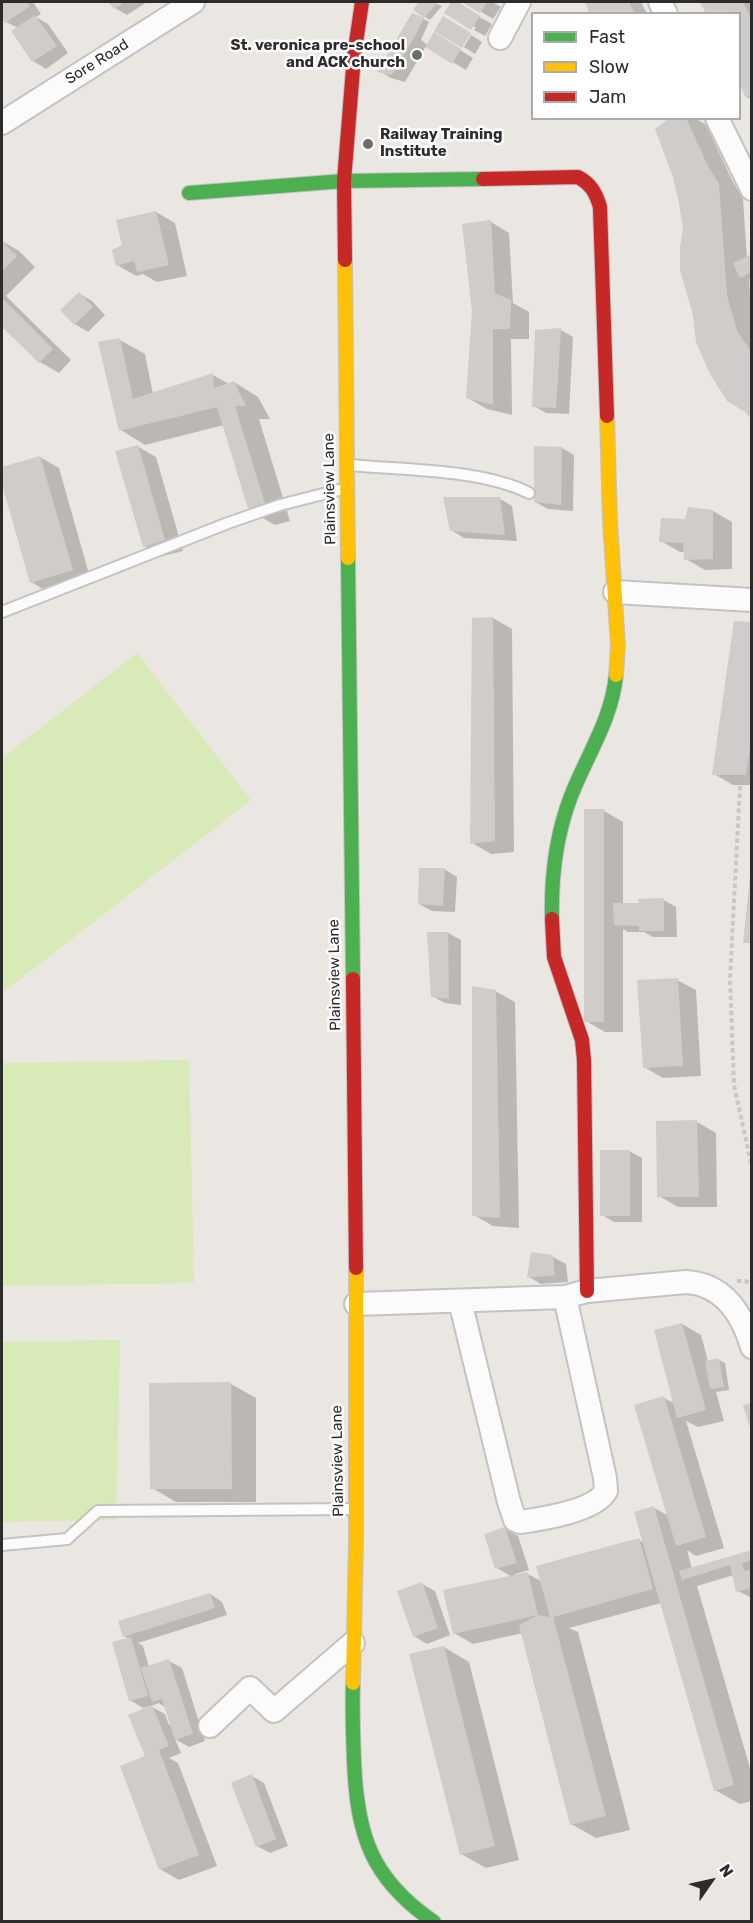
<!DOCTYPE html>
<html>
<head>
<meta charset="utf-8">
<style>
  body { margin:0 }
  #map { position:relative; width:753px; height:1923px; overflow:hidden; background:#eae6e2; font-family:Rubik,sans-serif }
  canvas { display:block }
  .frame { position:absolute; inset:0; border:3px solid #2c2c2c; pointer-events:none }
  .legend { position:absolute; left:531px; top:12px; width:210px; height:108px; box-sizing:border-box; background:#fff; border:2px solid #ababab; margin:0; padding:8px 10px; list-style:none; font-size:18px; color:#2c2c2c }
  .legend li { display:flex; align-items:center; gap:12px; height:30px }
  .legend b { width:30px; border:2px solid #ababab }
  .north { position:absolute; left:681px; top:1851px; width:60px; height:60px; -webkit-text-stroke:4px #fff; paint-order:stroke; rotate:56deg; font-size:16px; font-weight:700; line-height:24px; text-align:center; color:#2c2c2c }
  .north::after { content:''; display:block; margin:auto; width:21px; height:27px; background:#2c2c2c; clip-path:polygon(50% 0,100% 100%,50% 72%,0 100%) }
</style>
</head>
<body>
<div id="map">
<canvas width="753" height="1923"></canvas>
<div class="frame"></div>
<ul class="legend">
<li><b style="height:8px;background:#4caf50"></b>Fast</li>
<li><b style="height:8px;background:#ffc107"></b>Slow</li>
<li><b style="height:8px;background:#c62828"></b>Jam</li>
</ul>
<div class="north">N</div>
</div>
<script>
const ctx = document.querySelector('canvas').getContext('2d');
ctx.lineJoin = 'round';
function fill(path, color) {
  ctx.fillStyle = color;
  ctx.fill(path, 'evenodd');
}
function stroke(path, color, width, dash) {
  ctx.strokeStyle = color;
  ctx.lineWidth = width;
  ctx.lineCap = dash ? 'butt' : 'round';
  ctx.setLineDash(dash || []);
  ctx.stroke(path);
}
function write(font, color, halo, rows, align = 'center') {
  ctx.font = font + ' Rubik,sans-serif';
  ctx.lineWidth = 5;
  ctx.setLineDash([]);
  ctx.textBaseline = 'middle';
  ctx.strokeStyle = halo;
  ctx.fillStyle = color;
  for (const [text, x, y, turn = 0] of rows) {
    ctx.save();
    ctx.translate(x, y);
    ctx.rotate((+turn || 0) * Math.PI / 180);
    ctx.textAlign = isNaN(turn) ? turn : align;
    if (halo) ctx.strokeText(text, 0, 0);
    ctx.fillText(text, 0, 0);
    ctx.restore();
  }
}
fill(new Path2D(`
  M137,653L251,800L2,993V758Z
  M189,1060L194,1283L2,1286V1063Z
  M120,1340L116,1520L2,1522V1342Z`), '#d7eab7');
fill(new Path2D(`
  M2,2H33L41,14L36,17L48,24L68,53L46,69L33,61L13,32L18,28L6,22L2,15Z
  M110,2H147L127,15L115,8Z
  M421,2H432L442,6L430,20L415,10Z
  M453,2L492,24L485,36L474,30L476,28L473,26L446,13Z
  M465,2H492L501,7L493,19Z
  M586,2H641L647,14H591Z
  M702,2H752V100L747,97L740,82V14H708Z
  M423,19L429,22L421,40L428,45L447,42L473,58L466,70L426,46L405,82L391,78L379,71Z
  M471,35L482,42L475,54L464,47Z
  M672,118H695L706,125L732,180L743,199L747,258L752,256V278L749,279L751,311L752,417L685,229Z
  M156,212L175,223L187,276L157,282L143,274L136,276L117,265L124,246Z
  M491,222L509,233L513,303L529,312V339H511L512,415L487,409L468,398L474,312Z
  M2,241L19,251L35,267L6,296L71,360L59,373L40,362L2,325Z
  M80,294L92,301L105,315L88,332L75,324L62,310Z
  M561,330L573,337L569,414L546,413L534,406Z
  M120,340L145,354L153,394L213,375L229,384L234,382L258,397L270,419H259L290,521L275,525L250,511L224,425L145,445L121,430Z
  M137,446L156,457L183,551L163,556L144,546Z
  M562,448L574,455L573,511L548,509L535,502Z
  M40,457L59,468L91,581L50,593L31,582L2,479V468Z
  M500,499L512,506L517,541L464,538L451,530Z
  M713,511L732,522V569L705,570L686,559L685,552H680L661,541L686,520Z
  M493,618L512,629L514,852L491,854L472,843Z
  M752,624V785H733L714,774Z
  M604,811L623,822V905H640L664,900L676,907L677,937H653L644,932H628L623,929V1032H605L586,1021Z
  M444,869L457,877L455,912L432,911L419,904Z
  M448,933L461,940V1005L445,1003L432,996Z
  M677,980L696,990L701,1076L663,1078L644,1067Z
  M495,991L515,1002L519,1228L493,1226L474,1215Z
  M697,1122L716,1133L717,1207H678L659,1196Z
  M629,1151L642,1158V1222H614L602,1215Z
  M553,1257L566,1264L568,1282L541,1284L529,1277Z
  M682,1324L701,1335L708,1361L719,1360L725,1363L729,1390L716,1392L724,1421L698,1427L686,1421L724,1548L696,1556L687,1550L692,1569L752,1551V1598L738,1591L734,1575L697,1586L752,1775V1801L740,1804L715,1790L661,1603L569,1628L578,1632L630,1830L596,1838L571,1824L523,1633L473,1644L454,1633L512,1577L497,1568L505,1529L518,1536L529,1570L515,1574V1576L528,1574L541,1581L639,1540L644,1543L654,1508L669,1516L664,1398L676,1404Z
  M231,1384L256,1398V1502H176L152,1488Z
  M422,1584L435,1591L450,1635L427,1644L414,1636Z
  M210,1594L222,1602L227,1615L138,1643L143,1646L149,1667L169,1661L182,1668L205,1741L189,1747L175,1739L181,1753L169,1758L178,1763L217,1866L179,1880L160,1869L147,1756L150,1708V1706L143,1708L130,1700L129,1639L124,1636ZM159,1703L166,1708L171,1724L169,1725L165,1714L150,1706Z
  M444,1647L469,1662L519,1860L486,1868L461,1854Z
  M252,1776L264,1783L288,1846L270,1853L257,1846Z`), '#0003');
fill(new Path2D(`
  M2,2H26L30,6L5,23L2,18Z
  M108,2H125L114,9Z
  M419,2H438L424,18L415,36L392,75L377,72L412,13L424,18L413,10Z
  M451,2H458L480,16L471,30L444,13Z
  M462,2H487L480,13Z
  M585,2H629L635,14H590Z
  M700,2H743L752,20V95L746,98L740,85V14H706Z
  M35,15L57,46L32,62L11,31Z
  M443,16L471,33L462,48L434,31Z
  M434,32L461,49L452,64L425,47Z
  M669,118H686L707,164L719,184L727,296L738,333L752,352V420L745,412L727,401L710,374L696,342L693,315L680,270V247L683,229L679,203L673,177L655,129Z
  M156,211L169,265L137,272L134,261L116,266L112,250L122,245L116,220Z
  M491,220L495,293L511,300L510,329H493V405L466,398L472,312L462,224Z
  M2,241L17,256L2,271Z
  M752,254V272L740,278L733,263Z
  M79,292L93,307L74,325L60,310Z
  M2,298L53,349L39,363L2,327Z
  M561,328L556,408L532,407L535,330Z
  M120,338L133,399L213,373L214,388L234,381L246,406H235L266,507L249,512L217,407L119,431L98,342Z
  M138,445L165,540L143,547L115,451Z
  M534,446L562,447L561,505L534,502Z
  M40,456L73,570L30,583L2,484V467Z
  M443,497H500L505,535L450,531Z
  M688,507L713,510V559L684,560L683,543L659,542L661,518L685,519Z
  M493,617L495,841L470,844L472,618Z
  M734,621L752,622V735L746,775H712Z
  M584,809H604V1022H584Z
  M419,868H445L443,906L418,904Z
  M750,876H752V943H743Z
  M664,898V931H639V926L614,925L613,903H639L638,899Z
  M427,932H448L449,999L431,997Z
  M678,978L683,1066L643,1068L637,980Z
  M472,986L496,990L500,1218L472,1216Z
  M697,1120L699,1197H657L656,1121Z
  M600,1150H630V1216H600Z
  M531,1252L553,1255L555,1275L527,1278Z
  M682,1323L706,1410L677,1418L654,1330Z
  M719,1358L724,1387L710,1389L705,1361Z
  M231,1382L232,1489H150L149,1383Z
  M664,1396L706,1537L676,1546L634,1405Z
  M752,1403V1431H751L743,1405Z
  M654,1506L734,1785L714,1791L634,1512Z
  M505,1527L517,1563L495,1569L484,1534Z
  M639,1538L653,1589L553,1617L606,1816L570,1825L519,1625L538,1615L453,1634L443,1590L528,1572L538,1615L550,1617L536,1566Z
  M752,1550V1560L742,1563L744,1571L752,1569V1588L736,1592L730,1565L682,1580L679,1571Z
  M422,1582L438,1628L413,1637L397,1591Z
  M210,1593L215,1608L123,1637L118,1621Z
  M131,1637L148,1696L129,1701L112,1642Z
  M444,1646L495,1846L460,1855L409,1654Z
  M169,1659L193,1734L175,1740L162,1699L152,1702L141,1668Z
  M152,1705L169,1746L159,1750L199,1855L159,1870L120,1766L145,1756L128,1715Z
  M252,1774L276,1839L256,1847L231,1783Z`), '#cfccc9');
const lane = new Path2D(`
  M349,465C402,470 482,469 529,493
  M2,612L228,523L280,505L343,489
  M2,1545L67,1539L98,1511L355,1509`);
const street = new Path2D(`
  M660,2L666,14
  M500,38L519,2
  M717,118L752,189
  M2,123L193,2
  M615,592L752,600
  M460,1301L509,1502L515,1520L520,1522C541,1519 595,1511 606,1491L605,1478L565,1297
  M356,1304L565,1297L587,1291L686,1282C723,1284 742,1313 752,1347
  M210,1726L250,1688L274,1711L353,1643`);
const fast = new Path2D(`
  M189,193L344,181L483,179
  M348,558L353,979
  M552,919C551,878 556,835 571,796C587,755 612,719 616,675
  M353,1683C352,1709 353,1735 354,1761C357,1835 371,1879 434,1922`);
const slow = new Path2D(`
  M345,260L348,558
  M607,416L610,521L618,646L616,675
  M353,1683L356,1543V1268`);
const jam = new Path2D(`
  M483,179L578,177C591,184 596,193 600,207L607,416
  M345,260L344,181L354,56L362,2
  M552,919L554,957L582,1040L584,1060L587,1291
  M353,979L356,1268`);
stroke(lane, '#c4c2c3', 14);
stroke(street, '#c4c2c3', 26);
stroke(fast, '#c4c2c3', 16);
stroke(slow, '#c4c2c3', 16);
stroke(jam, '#c4c2c3', 16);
stroke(new Path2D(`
  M740,786L730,978L734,1085L752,1168
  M737,1281H745L752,1284`), '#c8c8c7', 4, [4.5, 3]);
stroke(lane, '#fcfbfb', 10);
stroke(street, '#fcfbfb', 22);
stroke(fast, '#4caf50', 14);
stroke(slow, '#ffc107', 14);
stroke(jam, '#c62828', 14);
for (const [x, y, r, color] of [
  [417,55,6,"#6e6d6c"],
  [368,144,6,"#6e6d6c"]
]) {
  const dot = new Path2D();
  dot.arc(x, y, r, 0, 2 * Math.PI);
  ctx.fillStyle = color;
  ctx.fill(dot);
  stroke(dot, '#fff', 2);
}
write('bold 15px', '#2c2c2c', '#fff', [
  ["St. veronica pre-school",405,46],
  ["and ACK church",405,63],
  ["Railway Training",380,135,"left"],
  ["Institute",380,152,"left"]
], 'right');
write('15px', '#2c2c2c', '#fff', [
  ["Sore Road",97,62,-32],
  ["Plainsview Lane",330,489,-91],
  ["Plainsview Lane",335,975,-91],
  ["Plainsview Lane",338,1461,-91]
]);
</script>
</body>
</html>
